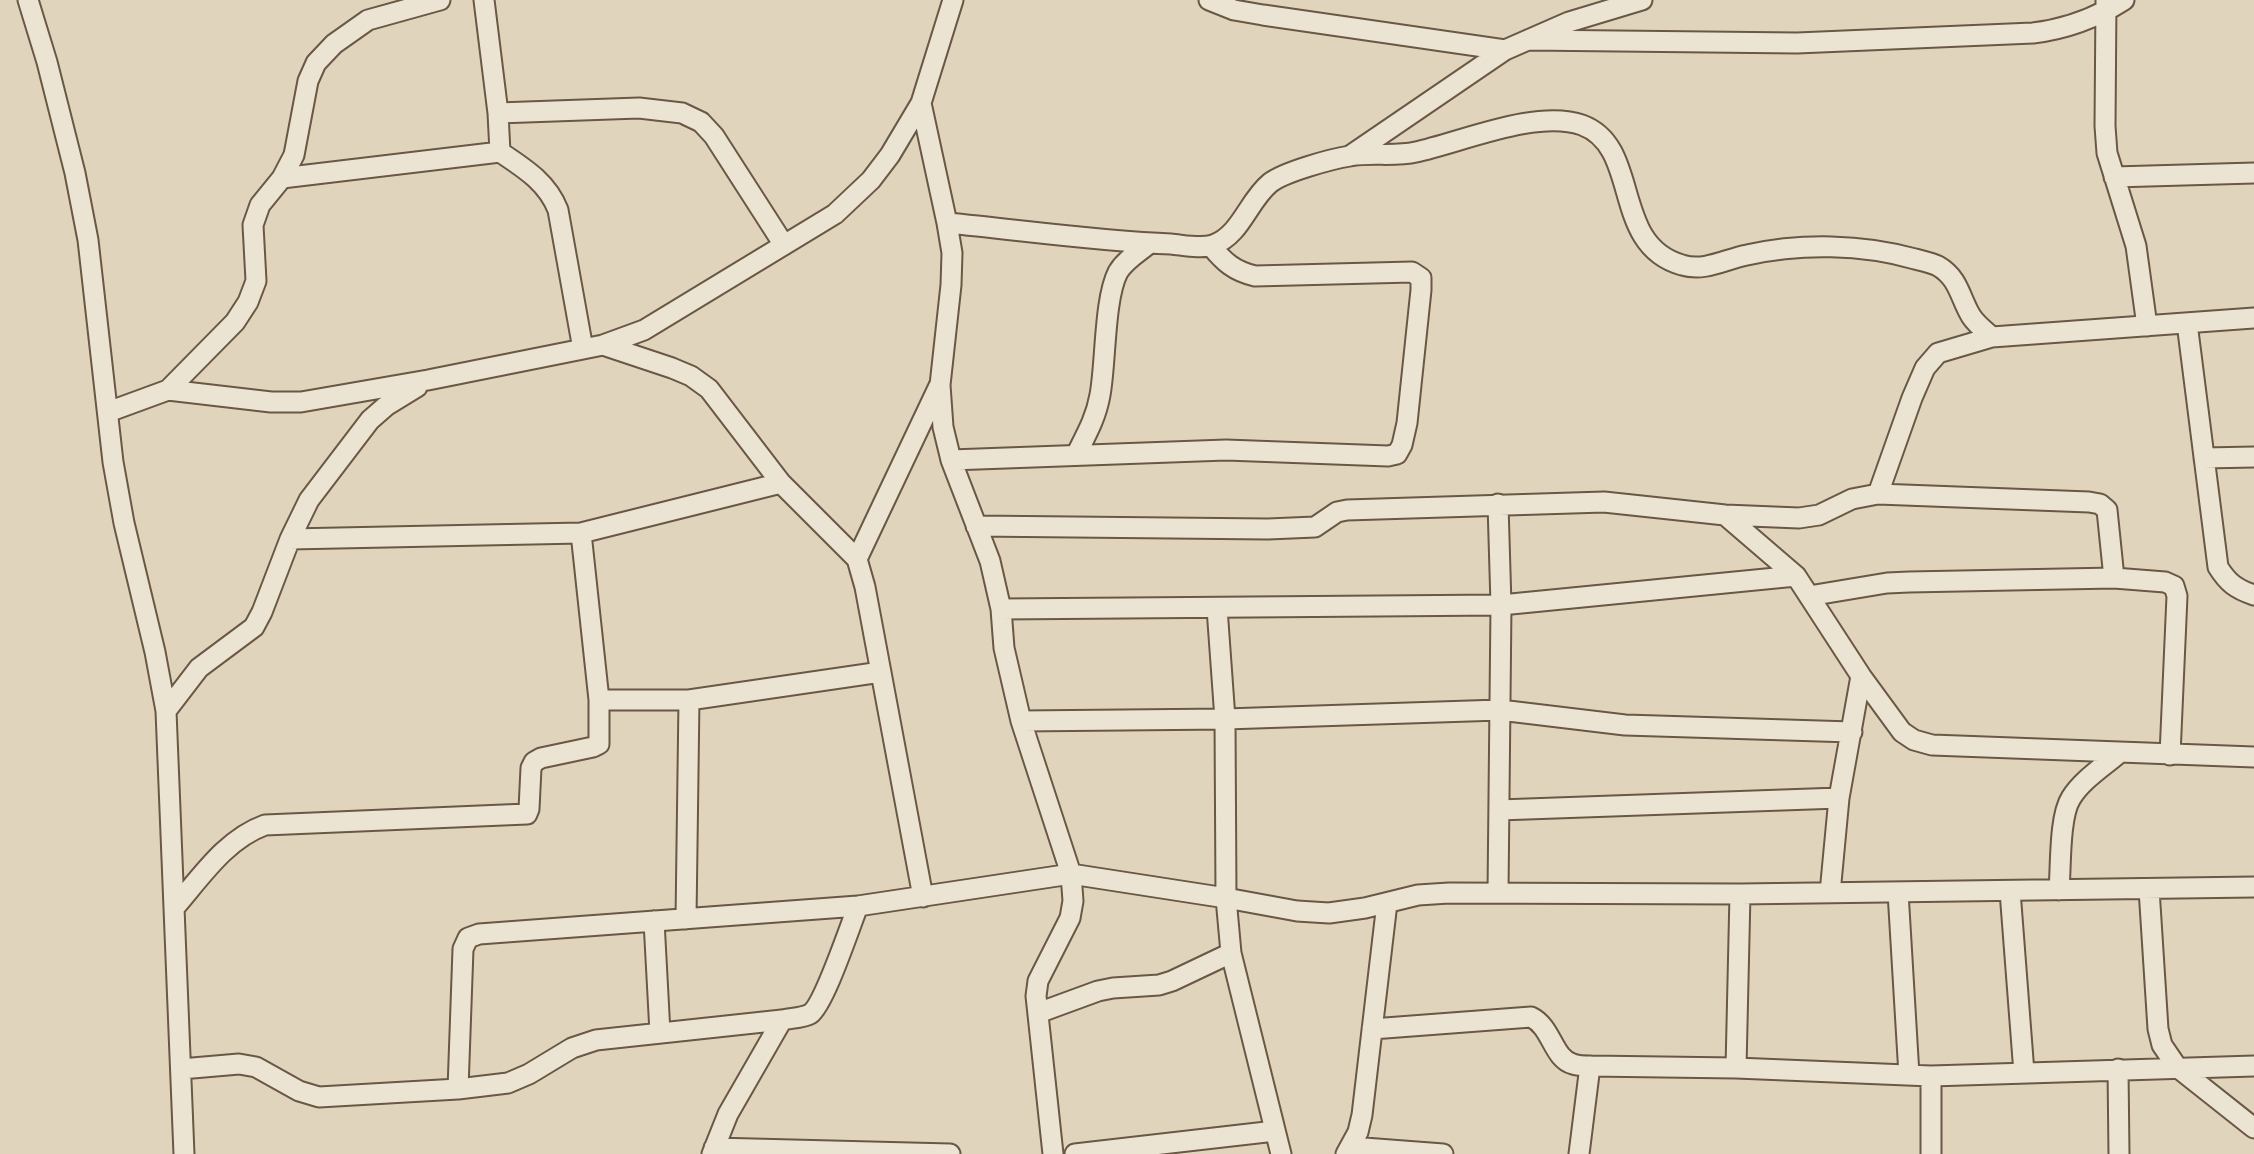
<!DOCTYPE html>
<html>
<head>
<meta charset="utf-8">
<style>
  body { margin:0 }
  canvas { display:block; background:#e0d5bc }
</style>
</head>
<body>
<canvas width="2254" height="1154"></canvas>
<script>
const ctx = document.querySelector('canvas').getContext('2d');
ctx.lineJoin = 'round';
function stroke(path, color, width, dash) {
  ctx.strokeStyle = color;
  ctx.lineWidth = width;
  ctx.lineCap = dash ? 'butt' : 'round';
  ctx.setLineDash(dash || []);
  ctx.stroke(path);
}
const street = new Path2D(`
  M28,0L47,62L75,173L88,240L113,462L124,523L155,652L166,711L184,1154
  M484,0L498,113L500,152
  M1209,0L1234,10L1263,15L1505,50
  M2106,1L2105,126L2107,153L2136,246L2147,326
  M1528,40L1797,43L2033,33C2066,29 2096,18 2124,0
  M921,103L947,223L952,253L951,285L940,385L943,427L951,460L990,561L1001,609L1004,648L1021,721L1071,874L1073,901L1070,918L1038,981L1036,996L1053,1154
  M498,113L639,108L682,113L701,122L714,136L784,245
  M1351,155L1505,50L1569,22L1642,0
  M2114,177L2254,173
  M282,178L500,152C524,168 547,182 558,210L583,349
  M947,223C1021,230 1096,241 1171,244C1183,245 1201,249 1213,245C1241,235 1248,201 1270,183C1284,172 1331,159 1350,156C1372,152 1394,157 1416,152C1462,142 1537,109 1582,125C1642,147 1610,245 1682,265C1705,272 1726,259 1747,255C1801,243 1862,244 1915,259C1923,261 1932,263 1938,266C1959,278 1960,298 1971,316C1976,324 1985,331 1992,337
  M2187,323L2218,567C2228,583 2236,589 2254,595
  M603,345L672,368L691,376L709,389L781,483L857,559L865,587L923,897
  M168,390L271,402H301L428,380L603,345L644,330L835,214L871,180L890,155L921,103L953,0
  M108,412L168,390L235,322L248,302L256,281L253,225L260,205L282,178L294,155L308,81L316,63L334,44L368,20L440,0
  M1076,455C1086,435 1096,418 1100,395C1106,363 1104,299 1118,272C1125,260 1139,252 1150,243
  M2204,458L2254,457
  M951,460L1226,450L1388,456L1397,454L1402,445L1407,423L1421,290V278L1412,272L1255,276C1234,271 1224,262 1211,246
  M1878,494L1912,398L1925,368L1938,353L1992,337L2254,318
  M1498,504L1501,605L1498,893
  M1725,515L1796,576L1861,676L1902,732L1914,740L1932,745L2254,757
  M976,526L1268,529L1315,527L1337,512L1347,510L1604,502L1725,515L1799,518L1819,515L1852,499L1878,494L2089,502L2100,504L2107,510L2114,578
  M290,539L581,533L781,483
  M857,559L939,386
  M1809,596L1887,583L1909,582L2114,578L2165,582L2174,586L2177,596L2170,755
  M1217,608L1225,719L1226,898L1231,953L1281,1154
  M1001,609L1501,605L1796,576
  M599,700H689L881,672
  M166,711L199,668L254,627L262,612L290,539L309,500L370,420L386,406L417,387
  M1021,721L1225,719L1500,710L1625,725L1852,732
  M1499,810L1839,798
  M2149,889L2158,1029L2162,1045L2177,1067L2254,1128
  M2059,890C2061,867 2059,817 2071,798C2082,780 2103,767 2119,753
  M2010,891L2024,1073
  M1898,892L1909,1075
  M1830,893L1839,798L1861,676
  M175,907C201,877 226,839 265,825L527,814L529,809L531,768L534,762L541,758L593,747L599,744V700L581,533
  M686,919L689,700
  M654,921L660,1033
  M1038,1013L1098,991L1113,988L1159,985L1172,981L1231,953
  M1372,1029L1531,1017C1552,1027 1553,1059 1573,1064C1578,1066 1585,1066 1590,1066L1736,1068L1931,1076L2254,1066
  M1736,1068L1740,894
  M181,1069L239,1064L256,1067L299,1091L319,1097L458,1089L508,1083L529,1074L572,1048L596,1040L782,1020C790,1018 803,1018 810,1014C824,1005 850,926 858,906
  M2118,1069L2119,1154
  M1931,1076V1154
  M458,1089L463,949L468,938L479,934L858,906L1071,874L1226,898L1297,911L1329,913L1365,908L1418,895L1449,893L1740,894L2254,887
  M1351,1147L1443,1154
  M714,1148L950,1154
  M712,1154L728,1114L782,1020
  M1075,1154L1275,1131
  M1346,1154L1358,1132L1362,1115L1387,903
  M1579,1154L1590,1066`);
stroke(street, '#6a5744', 23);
stroke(street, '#ebe4d3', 19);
</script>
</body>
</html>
